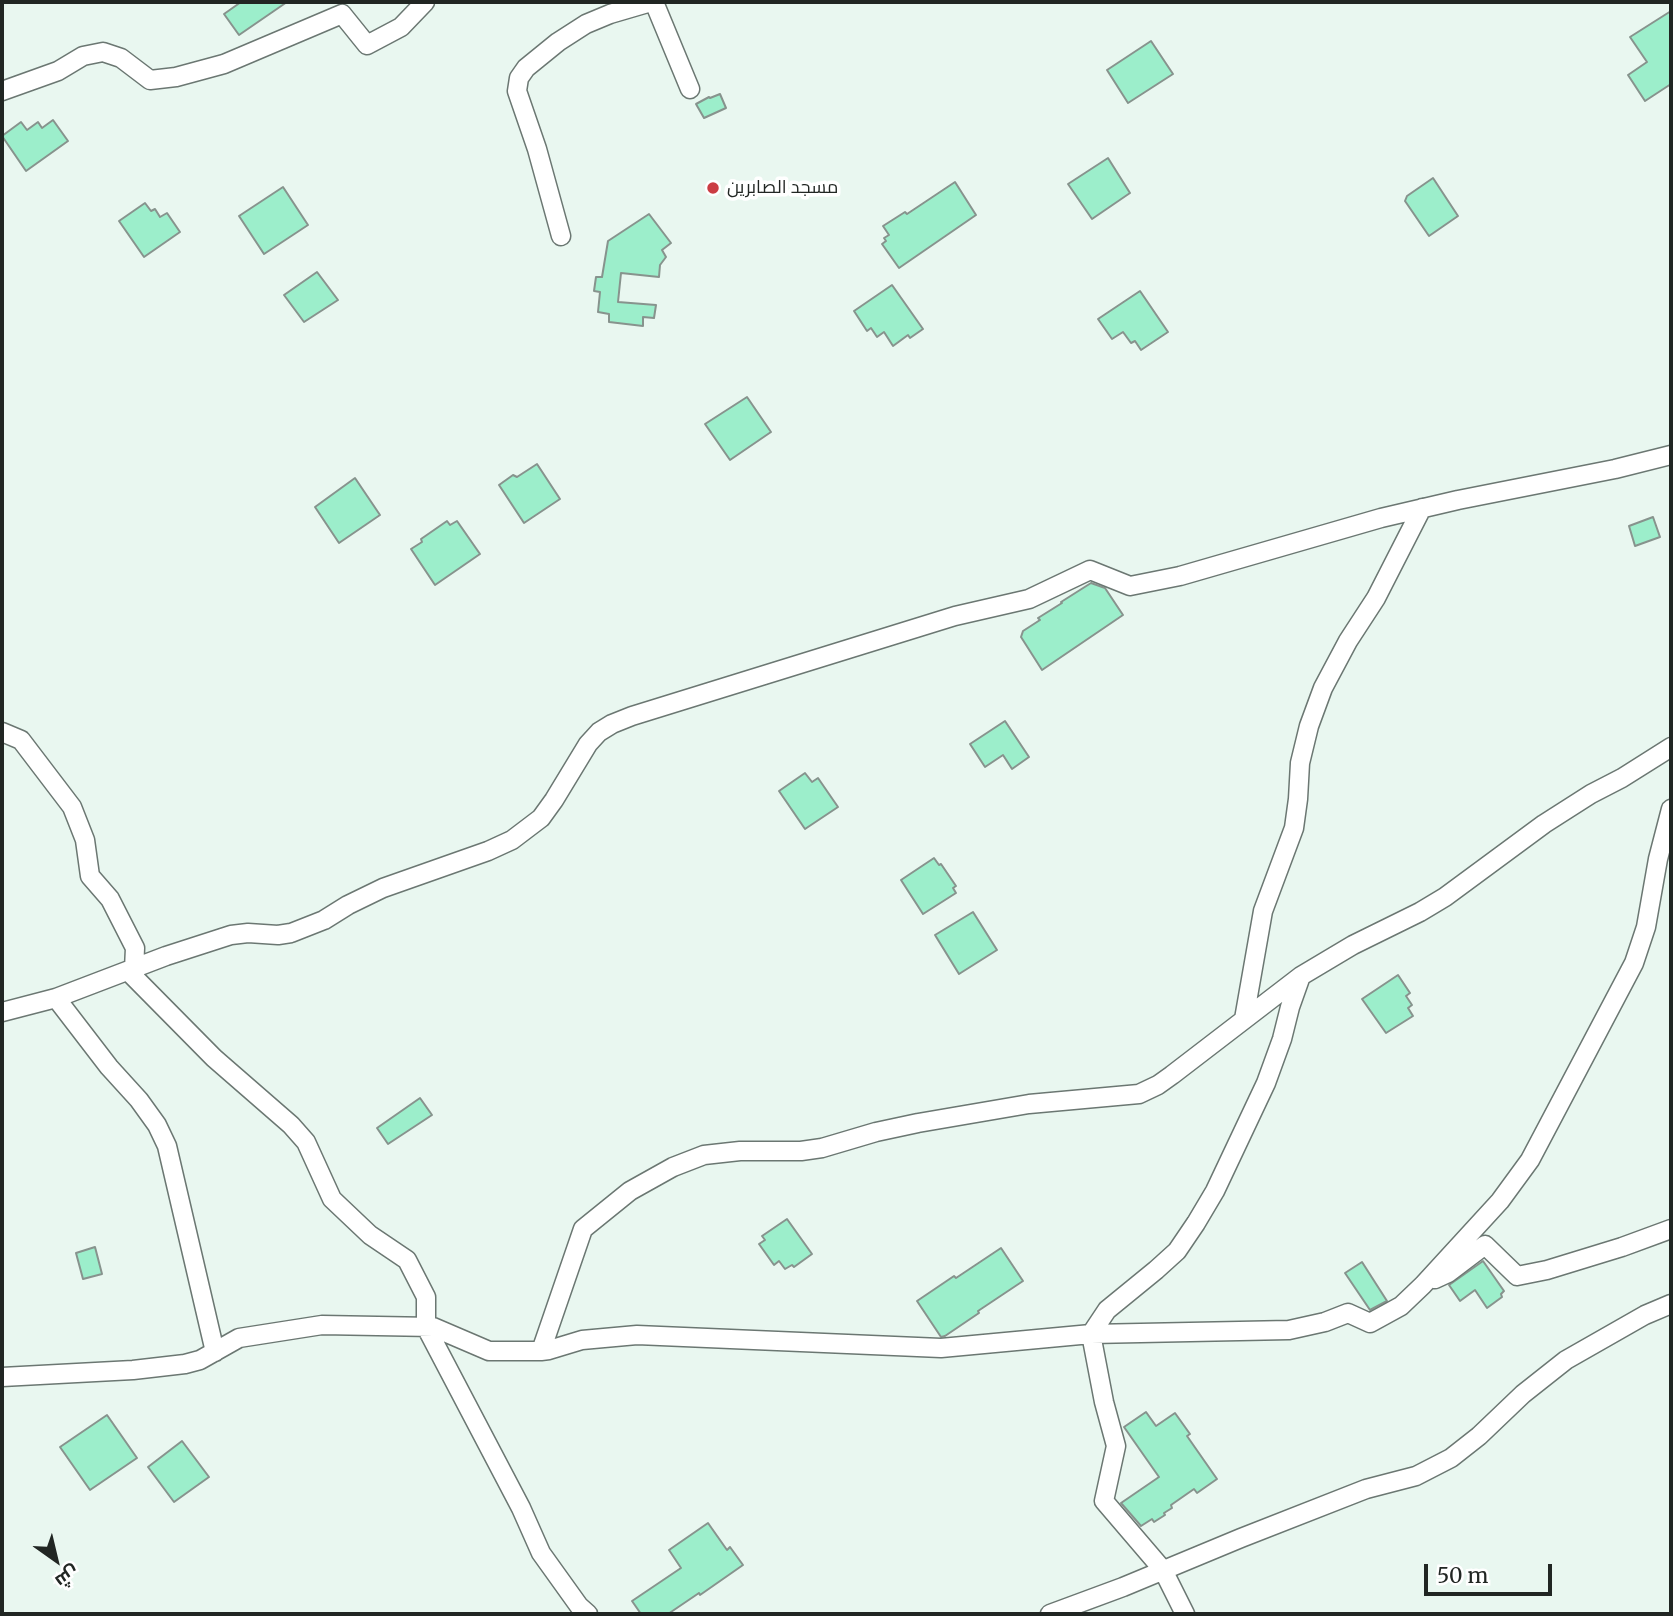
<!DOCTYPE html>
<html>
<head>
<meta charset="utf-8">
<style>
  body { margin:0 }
  #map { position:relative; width:1673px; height:1616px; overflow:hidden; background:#e9f7f0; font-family:Merriweather,Cairo,serif }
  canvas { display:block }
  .frame { position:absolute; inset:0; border:4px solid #212623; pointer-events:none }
  .north { position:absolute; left:21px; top:1525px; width:70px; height:70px; -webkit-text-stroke:5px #fff; paint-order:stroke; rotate:146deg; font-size:19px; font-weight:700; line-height:28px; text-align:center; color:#212623 }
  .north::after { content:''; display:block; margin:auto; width:24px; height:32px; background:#212623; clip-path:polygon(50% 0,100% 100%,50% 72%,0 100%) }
  .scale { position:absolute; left:1424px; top:1564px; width:128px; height:32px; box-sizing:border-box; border:4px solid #212623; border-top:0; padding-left:9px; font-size:21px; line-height:24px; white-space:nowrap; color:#212623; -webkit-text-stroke:5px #fff; paint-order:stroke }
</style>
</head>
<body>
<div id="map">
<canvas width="1673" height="1616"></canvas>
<div class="frame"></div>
<div class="north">ش</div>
<div class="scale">50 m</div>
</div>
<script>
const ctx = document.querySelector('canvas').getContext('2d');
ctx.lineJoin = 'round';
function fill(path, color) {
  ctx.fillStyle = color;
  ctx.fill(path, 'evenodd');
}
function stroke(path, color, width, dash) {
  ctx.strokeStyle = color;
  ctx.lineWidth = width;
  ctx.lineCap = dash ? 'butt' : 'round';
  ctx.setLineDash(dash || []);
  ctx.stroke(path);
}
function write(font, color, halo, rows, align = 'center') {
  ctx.font = font + ' Merriweather,Cairo,serif';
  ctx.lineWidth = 7;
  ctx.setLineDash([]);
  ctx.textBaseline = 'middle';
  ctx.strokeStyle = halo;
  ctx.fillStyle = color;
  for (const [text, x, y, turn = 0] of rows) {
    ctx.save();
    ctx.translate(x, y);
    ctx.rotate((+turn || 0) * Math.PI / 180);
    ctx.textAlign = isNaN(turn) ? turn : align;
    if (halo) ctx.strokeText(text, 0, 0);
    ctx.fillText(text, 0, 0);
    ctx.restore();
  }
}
const building = new Path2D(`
  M241,2H287L239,35L224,14Z
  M1671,11V84L1645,101L1628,75L1647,62L1630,37Z
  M1151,41L1173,74L1128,103L1107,70Z
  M720,94L726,108L704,118L696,104L709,97L710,98Z
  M53,120L68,141L26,171L2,136L21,122L27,130L38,122L42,128Z
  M1108,158L1130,193L1092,219L1068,184Z
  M1433,178L1458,216L1429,236L1405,201L1407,196Z
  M955,182L976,215L899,268L882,244L886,241L884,238L889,235L883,226L905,212L907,214Z
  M283,187L308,225L264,254L239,216Z
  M145,203L151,211L155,209L160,217L167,213L180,232L144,257L119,221Z
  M649,214L671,243L662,250L666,257L660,265L659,277L621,273L618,302L656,305L654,318L643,317V326L609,322V314L598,312L600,292L594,291L596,277H602L608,241Z
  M317,272L338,300L304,322L284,295Z
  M892,285L923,329L910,338L908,335L893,346L884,332L877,337L871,328L867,331L854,311Z
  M1140,291L1168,332L1141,350L1135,341L1131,343L1123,332L1112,339L1098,319Z
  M747,397L771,432L730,460L705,424Z
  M537,464L560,499L524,523L499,485L513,475L517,477Z
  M355,478L380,515L339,543L315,507Z
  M1653,517L1660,537L1635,546L1629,526Z
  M447,521L450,525L457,521L480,554L435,585L411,549L422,542L421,539Z
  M1091,583L1105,588L1123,615L1042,670L1021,637L1023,631L1040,620L1038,618L1062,603L1061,602Z
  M1005,721L1029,757L1012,769L1003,755L985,767L970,744Z
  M805,773L812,782L818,778L838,807L805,829L779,791Z
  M934,858L939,865L941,864L956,886L953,888L956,893L923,914L901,880Z
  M973,912L997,950L959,974L935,935Z
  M1398,975L1410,993L1406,996L1412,1005L1408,1008L1413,1016L1386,1033L1362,999Z
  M420,1098L432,1115L388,1144L377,1128Z
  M787,1219L812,1254L794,1267L792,1265L785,1269L779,1261L774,1265L759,1244L765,1240L762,1236Z
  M95,1247L102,1274L83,1279L76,1253Z
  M1001,1248L1023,1281L978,1311L979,1313L945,1336L941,1337L917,1301L954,1276L956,1278Z
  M1483,1261L1504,1291L1501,1294L1502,1297L1487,1308L1475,1290L1460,1301L1449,1285Z
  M1362,1262L1387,1301L1370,1310L1345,1273Z
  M1146,1412L1156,1426L1175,1413L1190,1434L1187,1436L1217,1479L1197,1493L1194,1489L1171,1505L1172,1508L1164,1513L1165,1515L1154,1522L1152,1519L1141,1526L1121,1503L1159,1477L1124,1427Z
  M107,1415L137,1458L90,1490L60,1447Z
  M182,1441L209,1477L174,1502L148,1467Z
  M708,1523L727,1550L730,1547L743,1565L700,1595L699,1593L668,1614H641L632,1601L681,1568L669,1550Z`);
fill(building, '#9ceecb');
stroke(building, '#87938d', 2);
const minor = new Path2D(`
  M654,2L690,89
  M2,91L58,71L83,56L103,52L121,58L150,80L176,77L224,64L342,14L367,45L401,27L425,2
  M561,236L537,149L517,91L519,78L526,68L558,42L586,24L610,14L651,2
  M2,732L21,740L72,807L85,840L90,876L110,899L135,948L134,969
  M128,971L214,1058L291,1125L306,1142L332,1199L370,1235L407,1260L426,1297V1327L521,1508L541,1553L579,1606L588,1614
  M56,998L109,1067L139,1100L157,1125L167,1146L215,1352
  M2,1012L56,998L166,956L231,935L248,933L278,935L291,933L324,920L348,905L383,888L488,851L512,840L541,818L554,800L588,744L599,732L612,724L632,716L955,616L1029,599L1090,570L1130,586L1180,576L1381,518L1458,500L1615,469L1671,455
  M1244,1019L1263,911L1294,828L1298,799L1300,763L1309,726L1323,688L1348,641L1376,598L1422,508
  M1435,1279L1448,1273L1485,1245L1517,1276L1547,1270L1622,1247L1671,1229
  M541,1351L583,1229L630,1191L673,1167L704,1155L740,1151H801L822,1148L876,1132L918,1123L1029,1104L1139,1094L1158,1085L1172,1075L1301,976L1353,945L1420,912L1445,897L1544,824L1591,794L1622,778L1671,747
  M2,1377L133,1370L185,1364L200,1360L239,1338L322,1325L433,1327L489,1351H541L549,1350L582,1340L637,1335L941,1348L1091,1334L1289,1330L1325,1322L1348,1313L1370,1323L1401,1306L1423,1285L1500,1201L1530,1160L1634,963L1646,927L1658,859L1671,809
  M1050,1614L1123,1587L1241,1538L1366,1489L1416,1476L1451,1458L1479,1436L1523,1394L1566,1360L1645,1315L1671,1304
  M1185,1614L1163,1570L1104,1501L1116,1446L1104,1402L1091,1334L1107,1310L1156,1270L1177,1251L1196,1223L1215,1191L1266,1083L1282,1039L1290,1007L1301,976`);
stroke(minor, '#6b7772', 21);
stroke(minor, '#fff', 18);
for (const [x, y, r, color] of [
  [713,188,7,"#cb3c43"]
]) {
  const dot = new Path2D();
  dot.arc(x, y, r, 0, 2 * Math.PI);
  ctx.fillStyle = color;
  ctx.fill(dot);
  stroke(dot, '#fff', 2.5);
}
write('18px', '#212623', '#fff', [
  ["مسجد الصابرين",727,188]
], 'left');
</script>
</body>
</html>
